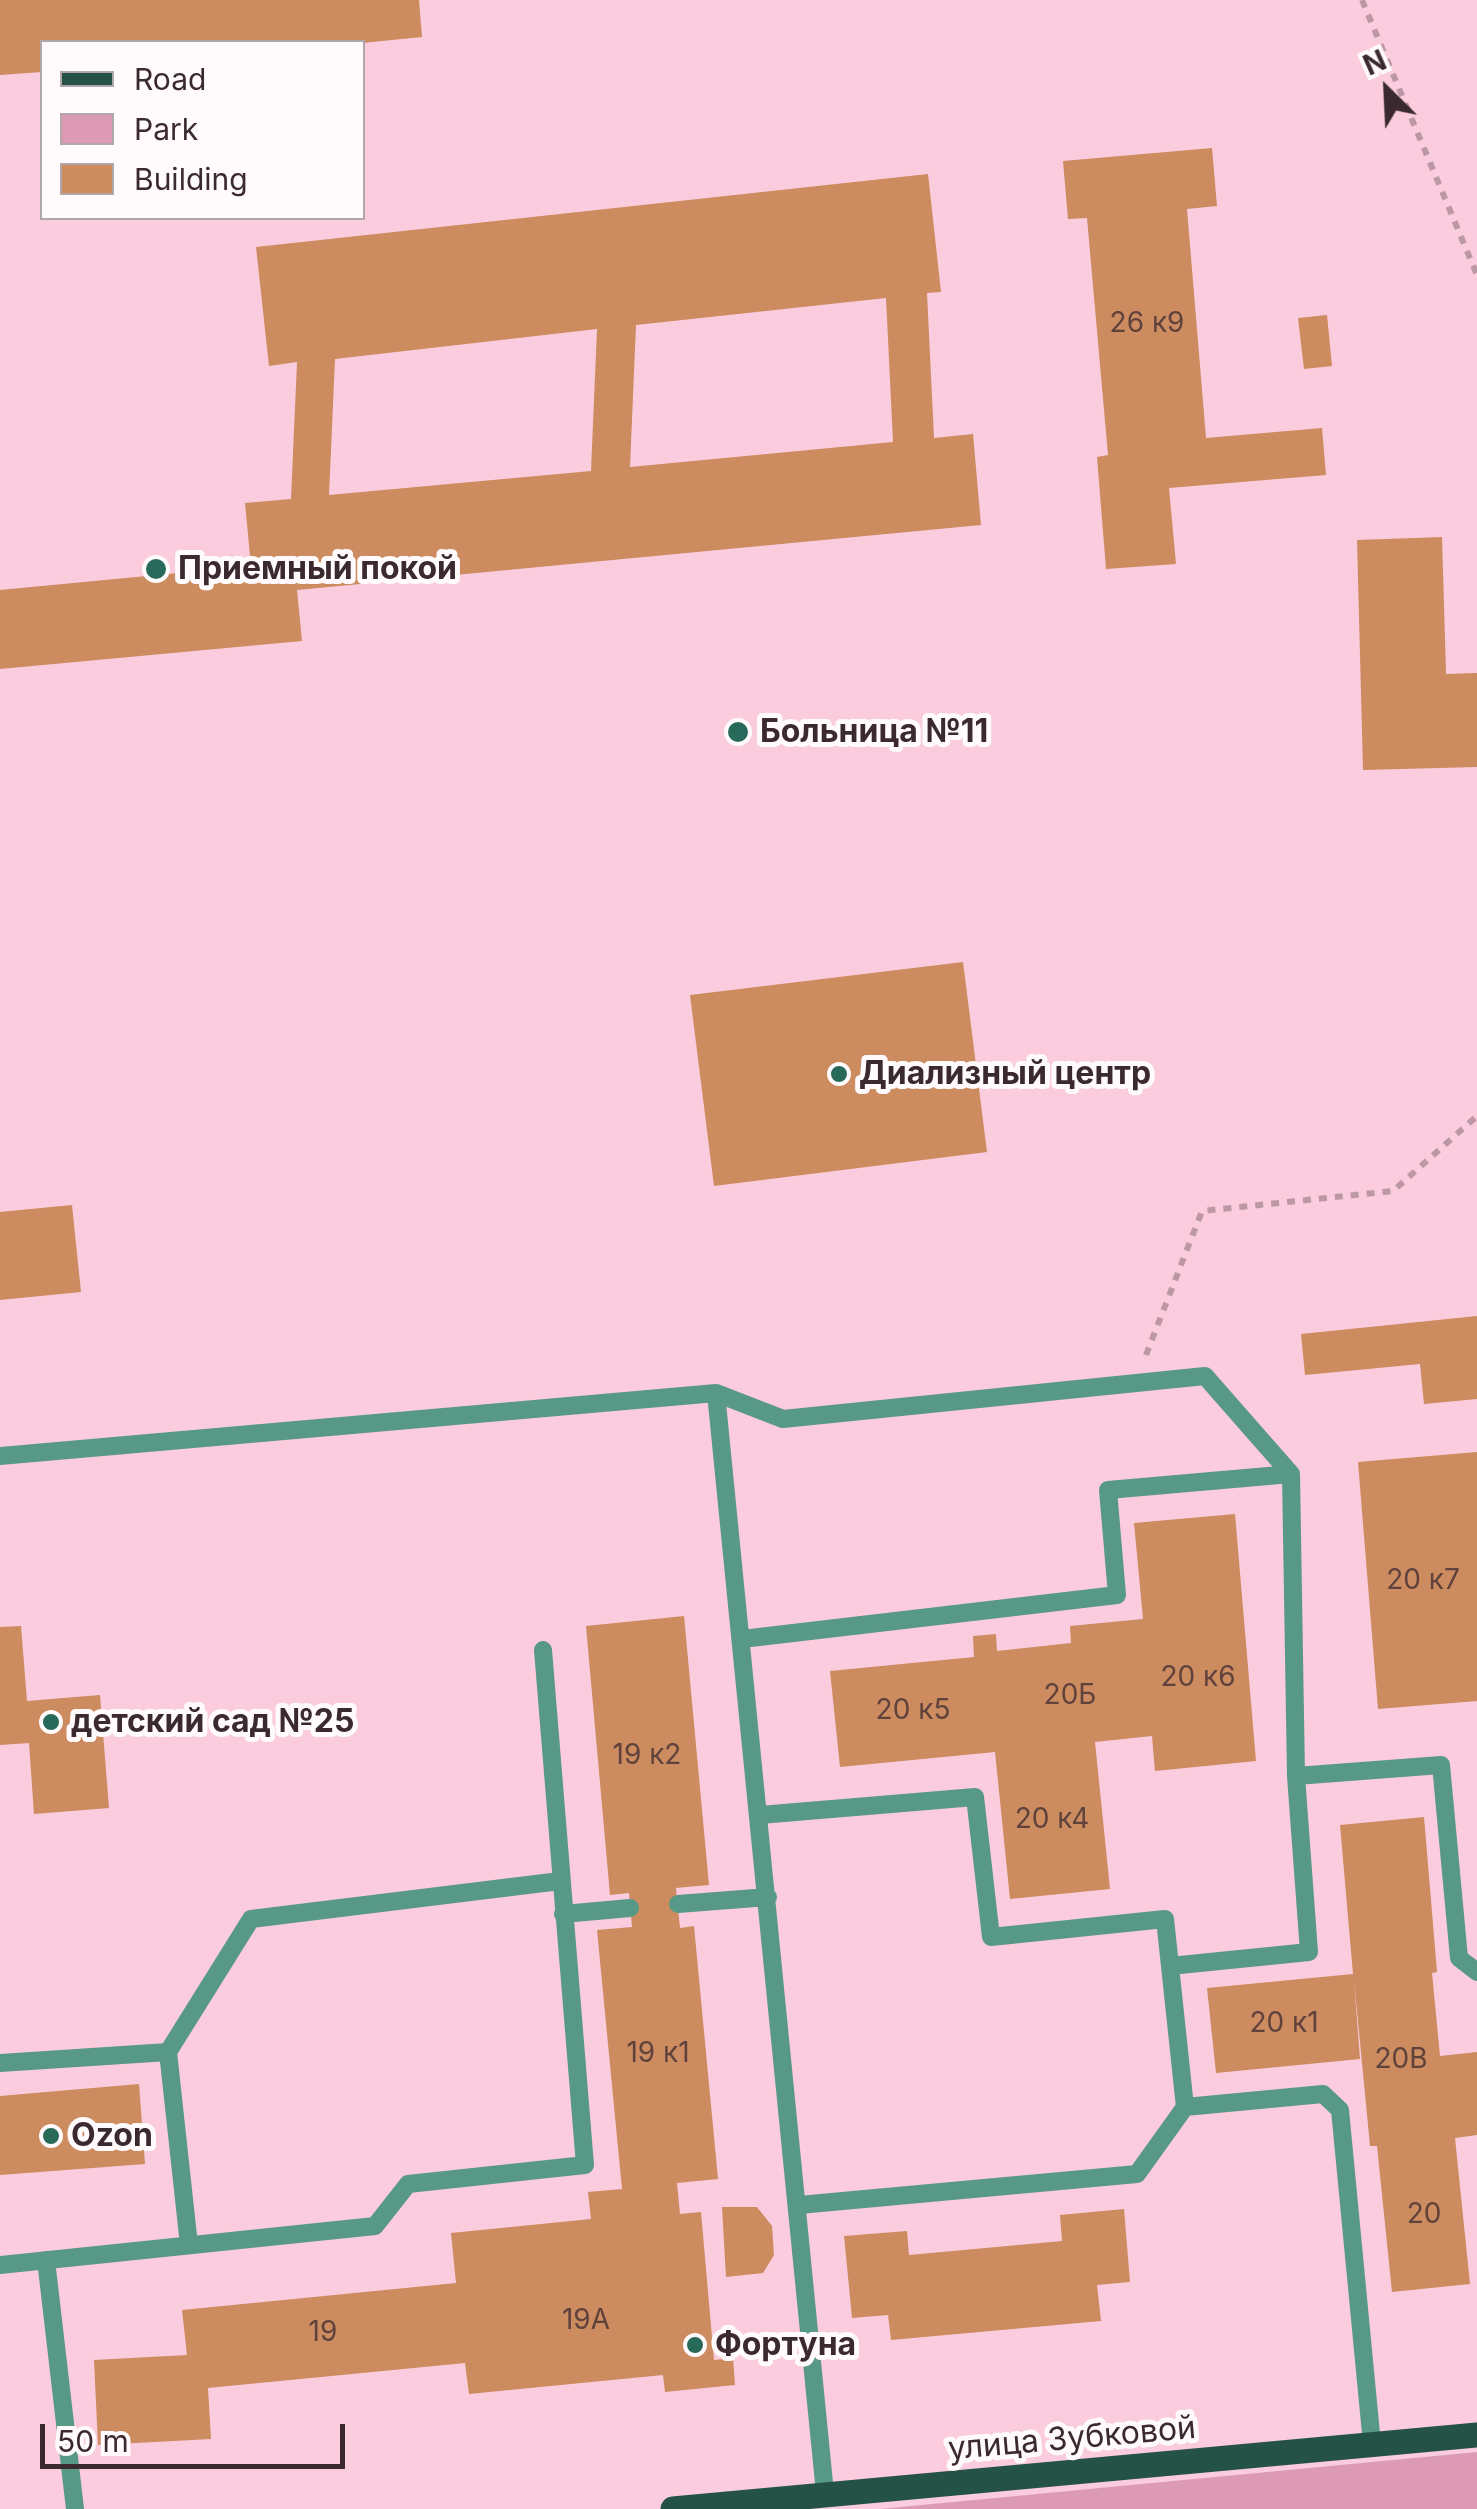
<!DOCTYPE html>
<html>
<head>
<meta charset="utf-8">
<style>
  body { margin:0 }
  #map { position:relative; width:1477px; height:2509px; overflow:hidden; background:#faccdd; font-family:Inter,sans-serif }
  canvas { display:block }
  .legend { position:absolute; left:40px; top:40px; width:325px; height:180px; box-sizing:border-box; background:#fffafc; border:2px solid #b1a6aa; margin:0; padding:12px 18px; list-style:none; font-size:30px; color:#3b2930 }
  .legend li { display:flex; align-items:center; gap:20px; height:50px }
  .legend b { width:50px; border:2px solid #b1a6aa }
  .north { position:absolute; left:1337px; top:40px; width:100px; height:100px; -webkit-text-stroke:8px #fffafc; paint-order:stroke; rotate:336deg; font-size:28px; font-weight:700; line-height:40px; text-align:center; color:#3b2930 }
  .north::after { content:''; display:block; margin:auto; width:35px; height:45px; background:#3b2930; clip-path:polygon(50% 0,100% 100%,50% 72%,0 100%) }
  .scale { position:absolute; left:40px; top:2424px; width:305px; height:45px; box-sizing:border-box; border:5px solid #3b2930; border-top:0; padding-left:12px; font-size:30px; line-height:35px; white-space:nowrap; color:#3b2930; -webkit-text-stroke:8px #fffafc; paint-order:stroke }
</style>
</head>
<body>
<div id="map">
<canvas width="1477" height="2509"></canvas>
<ul class="legend">
<li><b style="height:12px;background:#255246"></b>Road</li>
<li><b style="height:28px;background:#dc9ab5"></b>Park</li>
<li><b style="height:28px;background:#cd8b60"></b>Building</li>
</ul>
<div class="north">N</div>
<div class="scale">50 m</div>
</div>
<script>
const ctx = document.querySelector('canvas').getContext('2d');
ctx.lineJoin = 'round';
function fill(path, color) {
  ctx.fillStyle = color;
  ctx.fill(path, 'evenodd');
}
function stroke(path, color, width, dash) {
  ctx.strokeStyle = color;
  ctx.lineWidth = width;
  ctx.lineCap = dash ? 'butt' : 'round';
  ctx.setLineDash(dash || []);
  ctx.stroke(path);
}
function write(font, color, halo, rows, align = 'center') {
  ctx.font = font + ' Inter,sans-serif';
  ctx.lineWidth = 10;
  ctx.setLineDash([]);
  ctx.textBaseline = 'middle';
  ctx.strokeStyle = halo;
  ctx.fillStyle = color;
  for (const [text, x, y, turn = 0] of rows) {
    ctx.save();
    ctx.translate(x, y);
    ctx.rotate((+turn || 0) * Math.PI / 180);
    ctx.textAlign = isNaN(turn) ? turn : align;
    if (halo) ctx.strokeText(text, 0, 0);
    ctx.fillText(text, 0, 0);
    ctx.restore();
  }
}
fill(new Path2D(`
  M1477,2452V2509H880Z`), '#dc9ab5');
fill(new Path2D(`
  M0,0H419L422,37L362,43L42,42V72L0,75Z
  M1212,148L1217,206L1187,209L1206,438L1322,428L1326,475L1169,488L1176,564L1106,569L1097,457L1108,455L1087,218L1068,219L1063,161Z
  M928,174L941,292L927,293L934,438L973,434L981,525L297,590L302,641L0,669V590L251,566L245,503L291,499L297,362L269,366L256,247ZM886,298L893,442L630,467L636,325ZM597,329L591,471L329,495L335,359Z
  M1327,315L1332,366L1304,369L1298,318Z
  M1442,537L1446,674L1477,673V767L1363,770L1357,540Z
  M963,962L987,1152L714,1186L690,995Z
  M72,1205L81,1292L0,1300V1212Z
  M1477,1316V1399L1424,1404L1420,1364L1305,1375L1301,1334Z
  M1477,1452V1701L1378,1709L1358,1462Z
  M1235,1514L1256,1761L1155,1771L1152,1736L1095,1742L1110,1889L1010,1899L995,1752L840,1767L830,1671L974,1657L973,1636L996,1634L997,1651L1071,1643L1070,1626L1143,1619L1134,1523Z
  M684,1616L709,1885L676,1888L680,1928L694,1926L718,2179L677,2183L680,2214L701,2212L714,2360L733,2358L735,2385L665,2392L663,2375L469,2394L465,2363L208,2388L211,2439L98,2445L94,2360L187,2355L182,2310L456,2283L451,2233L591,2219L588,2192L622,2189L597,1930L632,1927L629,1893L610,1895L586,1626Z
  M21,1626L27,1701L100,1695L109,1808L34,1814L29,1743L0,1745V1627Z
  M1424,1817L1437,1972L1432,1973L1440,2056L1477,2052V2135L1455,2138L1470,2284L1392,2292L1377,2146H1370L1354,1980L1360,2059L1216,2073L1207,1988L1353,1974L1340,1825Z
  M139,2084L145,2164L0,2175V2096Z
  M722,2207H757L772,2226L774,2255L763,2273L726,2277Z
  M1124,2209L1130,2282L1097,2285L1101,2321L891,2340L888,2315L852,2318L844,2236L907,2231L909,2255L1062,2241L1060,2215Z`), '#cd8b60');
stroke(new Path2D(`
  M1362,0L1477,275
  M1146,1355L1202,1211L1393,1191L1477,1116`), '#bc97a5', 6, [8, 8]);
stroke(new Path2D(`
  M716,1393L825,2493
  M0,1456L716,1393L783,1419L1205,1376L1291,1474
  M742,1639L1117,1595L1108,1490L1291,1474L1296,1776L1441,1765L1459,1958L1477,1972
  M760,1815L975,1797L991,1937L1165,1919L1185,2107L1137,2174L799,2205
  M678,1904L768,1897
  M563,1914L630,1908
  M1170,1966L1309,1952L1296,1776
  M168,2052L251,1919L560,1881
  M0,2063L168,2052L189,2245
  M1185,2107L1323,2094L1340,2110L1372,2444
  M46,2260L75,2509
  M0,2265L375,2226L408,2184L585,2165L543,1650`), '#589886', 18);
stroke(new Path2D(`
  M673,2509L1477,2435`), '#255246', 25);
for (const [x, y, r, color] of [
  [156,569,12,"#286a59"],
  [738,732,12,"#286a59"],
  [839,1074,10,"#286a59"],
  [51,1722,10,"#286a59"],
  [51,2136,10,"#286a59"],
  [695,2345,10,"#286a59"]
]) {
  const dot = new Path2D();
  dot.arc(x, y, r, 0, 2 * Math.PI);
  ctx.fillStyle = color;
  ctx.fill(dot);
  stroke(dot, '#fffafc', 4);
}
write('28px', '#60423c', null, [
  ["26 к9",1147,324],
  ["20 к7",1423,1581],
  ["20 к6",1198,1678],
  ["20Б",1070,1696],
  ["20 к5",913,1711],
  ["19 к2",647,1756],
  ["20 к4",1052,1820],
  ["20 к1",1284,2024],
  ["19 к1",658,2054],
  ["20В",1401,2060],
  ["20",1424,2215],
  ["19А",586,2321],
  ["19",323,2333]
]);
write('bold 32px', '#3b2930', '#fffafc', [
  ["Приемный покой",178,569],
  ["Больница №11",760,732],
  ["Диализный центр",859,1074],
  ["детский сад №25",71,1722],
  ["Ozon",71,2136],
  ["Фортуна",715,2345]
], 'left');
write('32px', '#3b2930', '#fffafc', [
  ["улица Зубковой",1072,2439,-5]
]);
</script>
</body>
</html>
